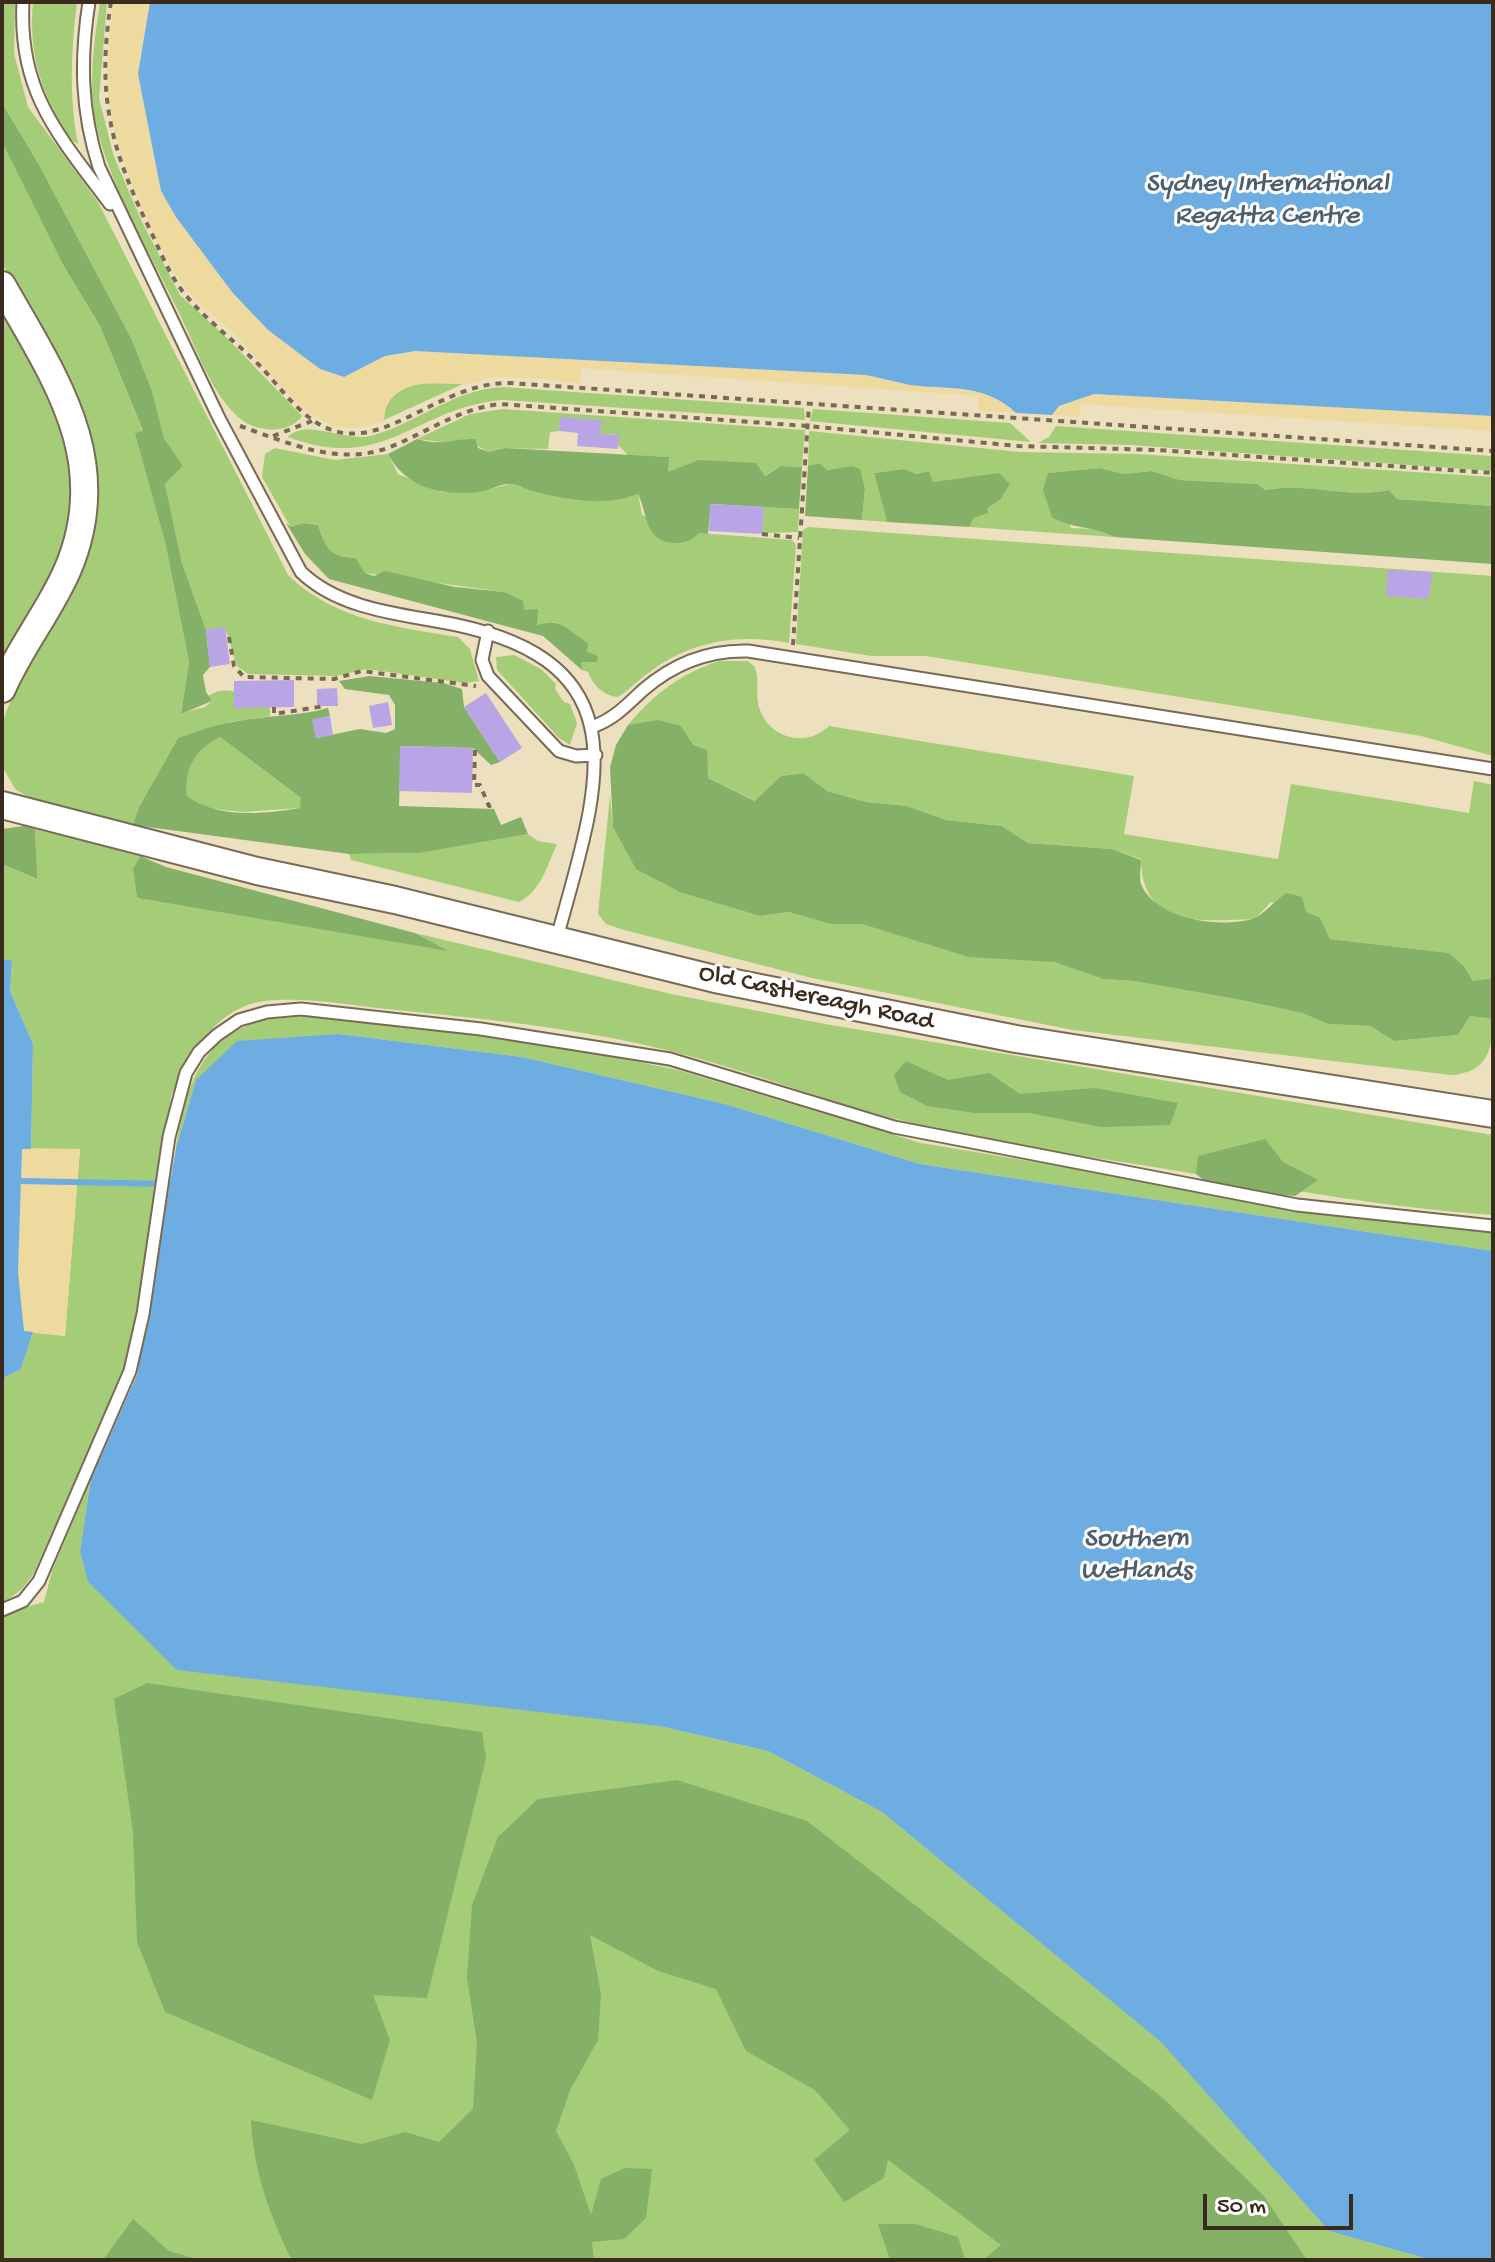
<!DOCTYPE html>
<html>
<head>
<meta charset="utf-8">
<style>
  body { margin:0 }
  #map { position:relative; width:1495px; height:2262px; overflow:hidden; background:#ede0bf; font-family:"Gochi Hand",sans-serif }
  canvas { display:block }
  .frame { position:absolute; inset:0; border:4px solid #3b2a1e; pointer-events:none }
  .scale { position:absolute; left:1203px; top:2194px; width:150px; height:36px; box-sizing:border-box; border:4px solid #3b2a1e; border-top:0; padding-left:10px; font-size:24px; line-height:28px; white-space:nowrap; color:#3b2a1e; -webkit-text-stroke:6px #fff; paint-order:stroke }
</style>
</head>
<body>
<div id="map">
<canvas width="1495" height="2262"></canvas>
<div class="frame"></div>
<div class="scale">50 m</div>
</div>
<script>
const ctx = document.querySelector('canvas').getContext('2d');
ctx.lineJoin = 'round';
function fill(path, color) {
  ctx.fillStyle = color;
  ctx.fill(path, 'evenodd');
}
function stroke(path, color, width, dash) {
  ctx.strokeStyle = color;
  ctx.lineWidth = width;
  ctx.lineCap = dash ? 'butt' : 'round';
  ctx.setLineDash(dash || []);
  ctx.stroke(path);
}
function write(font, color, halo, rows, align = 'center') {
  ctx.font = font + ' "Gochi Hand",sans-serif';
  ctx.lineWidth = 6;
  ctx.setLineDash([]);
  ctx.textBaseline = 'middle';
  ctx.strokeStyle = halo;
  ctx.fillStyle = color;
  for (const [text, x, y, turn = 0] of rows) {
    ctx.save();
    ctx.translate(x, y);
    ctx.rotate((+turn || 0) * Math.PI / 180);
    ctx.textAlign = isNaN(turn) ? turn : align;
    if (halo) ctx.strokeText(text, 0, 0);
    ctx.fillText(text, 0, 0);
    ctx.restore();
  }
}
fill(new Path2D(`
  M2,2H15L14,53L28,107L98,202L288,575C334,620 396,627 458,637L470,649L479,681L465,683L367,669L336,676L248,674L237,666L225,628L206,630L182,563L165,484L183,466L164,438L152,391L132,340L38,163L2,103Z
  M33,2H77C71,51 69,96 78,144L70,139C42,95 28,55 33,2Z
  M100,2H107L99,98L114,157L142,222L180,295L226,337L302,416C288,436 253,432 237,416C210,391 196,347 180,315C151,254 111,190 96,124C88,84 94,42 100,2Z
  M2,142L62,263L100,326L143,432L136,433L165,542L189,662L181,713L205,707L212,701L208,696C229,682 250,698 270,707V716L230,722L178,738L139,807L124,852L140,856L133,869L137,898L445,950L415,933L671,994L825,1024L1493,1135V1215C1393,1208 1295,1191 1196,1174C1099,1157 1002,1147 907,1122C835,1104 765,1077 693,1057C598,1030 495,1020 397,1010C354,1006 308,996 265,1001C216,1007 188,1055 171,1096L142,1296L127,1365L34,1573L22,1589L2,1604V1379L21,1369L33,1332L65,1336L80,1149H31L33,1044L10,991L12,960H2V864L36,879L35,829L56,834L73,810L32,799L16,790L2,766V722L14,693L79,572L68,380L2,263Z
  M2,304L50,390L75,478L65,549L2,666Z
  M432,381L463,384L384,420C385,392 408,385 432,381Z
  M503,387L804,408L805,420L503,400C415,407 386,474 288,437C305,418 346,442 370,436C417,424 453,389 503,387Z
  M503,409L805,430L802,467L781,466L764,476L667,473L669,457L628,455L618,445V435L600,434L601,420L560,418L559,431L550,432L548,449L505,448L489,452L465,439L456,444L417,439L470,414Z
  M813,409L1010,423L1031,442L810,421Z
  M1056,426L1493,456V471L1130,445L1038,443L1049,437Z
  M809,431L1020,452L1137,454L1493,477V506L1397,499L1389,490C1346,499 1308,482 1264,490L1256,484L1180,480L1152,471L1124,474L1100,468L1048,473L1071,528L1100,529L1114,537L969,527L974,518L987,513L986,508L1001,499L1010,484L967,480L932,483L929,471L917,474L904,469L874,473L887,522L862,520L865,489L851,466L827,470L820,463L808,466Z
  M275,448L335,460L388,454L398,474L442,492H479L510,484L571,499L629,497L638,494L642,515L699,533L792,540L796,545L789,643C738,633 689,641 647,674C637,681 629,690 618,697C603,696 593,685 588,672L582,670L580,662L588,643C570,632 560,615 536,625L504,592L365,573L356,558C329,557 326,549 318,525L304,523L291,528L262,477L265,454Z
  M764,507L799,509L798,532L762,533Z
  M808,527L1493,576V756L1421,736L926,656H871L796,644L803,530Z
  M514,655L541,669L556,684L555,689L564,702L570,704L577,723L570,745L559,738L497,670L496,657Z
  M719,661H748L754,666C761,679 754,696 760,710C771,740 808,747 829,726L1134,776L1124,834L1278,859L1291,784L1469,813L1474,781L1493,785V978L1473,981L1464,966L1449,953L1330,939L1320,919L1271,902L1255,919C1201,921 1142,929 1141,859L1112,849L1028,843L1002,826L946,820L907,806L866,802L827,791L804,773L781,776L756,801L708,778L628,725C654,694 680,674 719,661Z
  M220,737L302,799L300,808L243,812L203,808L187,796C184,768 196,749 220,737Z
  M610,796L613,827L682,893L760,916L789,912L830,924H862L933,944L1054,962L1103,979L1134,981L1241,1000L1302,1013L1328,1024L1370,1026L1394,1041L1458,1035L1470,1016L1493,1019C1493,1051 1486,1073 1451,1075L1073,1030L812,978L624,930L606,924L598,914Z
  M528,834L538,841L557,844C547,866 541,891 519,902L351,860L349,854L420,853Z
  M310,1016L552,1044L678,1070L921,1143L1318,1209L1493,1230V1251L920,1164L725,1104L522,1057L339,1034L196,1080L176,1148C184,1095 197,1043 254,1023C270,1017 292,1018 310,1016Z
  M91,1479L80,1551L659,1726L768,1751L882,1812L1162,2042L1329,2231L1431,2260H2V1613L44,1602L52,1571Z`), '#a5cd78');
fill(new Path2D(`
  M2,103L38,163L132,340L152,391L164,438L183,466L165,484L182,563L206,630L210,667L203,675L206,692L212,701L181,714L189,662L165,542L135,433L143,431L100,326L62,263L2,142Z
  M417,439C443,447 453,438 475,439L478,448L489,452L505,448L669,457L668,472L699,460L756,463L765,476L781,466L802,467L799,509L711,504L708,534L699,533C693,540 684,543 675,543C644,542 648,514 638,494C605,507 567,500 533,491C526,489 517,484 509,484C499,484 489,491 479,492C442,496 406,488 388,454Z
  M820,463L827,470L851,466L860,469L865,489L862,520L805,516L808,466Z
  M1100,468L1124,474L1152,471L1180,480L1257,484L1265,490C1309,482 1347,499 1389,490L1397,499L1493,506V564L1114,537C1093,525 1074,530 1052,517L1043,490L1048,473Z
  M904,469L917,474L929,471L933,482L999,473L1010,484L1001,499L987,508L988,513L974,518L969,527L887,522L874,473Z
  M286,523L291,527L304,523L318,525C326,549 330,557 356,558L365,573L374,576L385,571L455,587L504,592L523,601L524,610L538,609L537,625C560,616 570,632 588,643L587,652L598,656L597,662H581L582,670L543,636L329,579L305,554Z
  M369,676L443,683L462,689L464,707L500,762L491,765L473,748L401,746L399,806L494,809L501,825L521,817L528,834L420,853L349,854L133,825L139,807L178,738C196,732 214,725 233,722C265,715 296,717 328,708L330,716L313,720L316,738L360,729L386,733L395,729V705L389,695L345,689L339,681ZM220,737L301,798L300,808C264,814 217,819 187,796C184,768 196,749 220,737Z
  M658,720L681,726L693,745L707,750L708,778L755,801L781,776L804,773L827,791L866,802L907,806L946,820L1002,826L1028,843L1112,849L1141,860C1141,867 1139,877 1141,884C1156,920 1219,928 1252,919C1263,916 1276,899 1287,893L1302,897L1306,912L1320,918L1330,939L1449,953L1464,966L1473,981L1493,978V1019L1470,1016L1458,1035L1394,1041L1370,1026L1328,1024L1302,1013L1241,1000L1134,981L1103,979L1054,962L969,957L862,924H830L789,912L760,916L682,893L636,869L613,827L610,767L616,745L628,725Z
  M24,826L35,829L37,879L2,864V829Z
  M140,856L166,867L415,933L448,951L137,898L133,869Z
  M906,1061L948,1080L989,1073L1020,1094L1095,1088L1178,1103L1170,1125L1101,1127L1029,1113H975L927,1106L900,1092L894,1075Z
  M1265,1139L1283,1162L1318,1180L1295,1196L1215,1189L1196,1174L1198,1156Z
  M147,1683L482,1732L486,1758L427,1998L373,1995L390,2040L372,2100L165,2012L137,1942L133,1832L114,1699Z
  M677,1780L807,1821L1164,2099L1263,2195L1307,2260H983L1001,2245L888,2160L884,2178L844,2202L814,2160L850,2130L815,2090L746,2051L716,1989L658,1971L590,1935L601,1994L598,2040L570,2090L556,2131L574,2165L591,2215L601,2179L625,2168L652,2169L646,2218L624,2239L592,2242L594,2260H292C270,2217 253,2169 251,2120L362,2144L405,2132L439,2142L473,2109L477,2043L467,1978L472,1905L498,1837L538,1799Z
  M133,2219L169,2251L200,2260H103Z
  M878,2224H916L958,2237L965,2260H890Z`), '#84b068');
fill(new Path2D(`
  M114,2H150L138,74L161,191L268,330L320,369L344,377L385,356L415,351L866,375L910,385L988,393L1016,413L978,410L979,396L581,368L580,383C553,381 526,377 499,377C486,378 474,384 462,384C432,384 386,376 384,420C366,428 350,431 332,425C293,410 263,363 234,334C217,317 196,304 182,284C153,238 127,181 114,129C103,87 108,44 114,2Z
  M1094,394L1493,416V431L1080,404L1079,417L1052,415L1059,406Z
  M22,1148L80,1149L65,1336L24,1332L18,1272Z`), '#eeda9e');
fill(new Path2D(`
  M150,2H1493V416L1094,394L1059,406L1052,415L1016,413C985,383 949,390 910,385C895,382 881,378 866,375L415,351L385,356L344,377L320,369L268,330L232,292L176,217L161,191L138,74Z
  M2,960H12L10,991L33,1044L31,1149H22L18,1272L24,1331L33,1332L21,1369L2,1379Z
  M339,1034L522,1057L725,1104L920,1164L1493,1251V2260H1431L1329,2231L1161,2042L882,1812L768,1751L659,1726L177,1670L88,1582L80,1551L91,1479L137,1375L176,1148L196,1080L237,1041Z`), '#6eade1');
stroke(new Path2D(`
  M20,1181L169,1184`), '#6eade1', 6);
fill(new Path2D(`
  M560,417L602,420L600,434L619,435L618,449L577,446L578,433L559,431Z
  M710,504L764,507L762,534L709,531Z
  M1388,570L1433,572L1428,599L1386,596Z
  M225,627L230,664L210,667L206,630Z
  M294,680V707L234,708V681Z
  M337,688L338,706H317V689Z
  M486,693L522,748L500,762L464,707Z
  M388,702L392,725L373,728L369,706Z
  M330,716L333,735L316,738L312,719Z
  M400,746L473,748L472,793L399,791Z`), '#b9a5e6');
const service = new Path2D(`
  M23,2C18,92 59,136 110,204
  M89,2C80,60 81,111 99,167L219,418L301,572C336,606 390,613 436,621C650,657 599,785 556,941
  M488,631L482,660L488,676L559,751L576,756L596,755
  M592,727C614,719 626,706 643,690C673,664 708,650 748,651L1493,769
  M2,1610L23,1601L39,1581L130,1371L143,1314L169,1137L186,1073L199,1052L217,1035L239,1020L267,1012L301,1009L481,1029L670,1059L894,1127L1297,1205L1493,1226`);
const tertiary = new Path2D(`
  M2,285C54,377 115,461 67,571C49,612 20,647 2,689
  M2,805L257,871L395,900L715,979L1016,1039L1493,1114`);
stroke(service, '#796a56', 15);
stroke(tertiary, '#796a56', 30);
stroke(new Path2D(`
  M111,2C96,97 111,151 153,236C163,258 173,282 189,299C210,323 237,343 260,366C284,391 307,428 344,433C395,440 446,382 510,383L1493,451
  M240,426C289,443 339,467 390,447C428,432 458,409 500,404L807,426L1018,446L1158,450L1493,473
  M273,436L312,421
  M762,534L799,538
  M229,637L234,666L244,677L334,679L362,671L476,686
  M793,645L809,404
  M274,707V714L325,706
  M475,750L474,785H480L489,806L492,805`), '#796a56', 4, [6, 6]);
stroke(service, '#fff', 11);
stroke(tertiary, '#fff', 26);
write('26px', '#3b2a1e', '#fff', [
  ["Old Castlereagh Road",816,999,12]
]);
write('italic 28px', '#4f5e6c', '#fff', [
  ["Sydney International",1267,186],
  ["Regatta Centre",1267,218],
  ["Southern",1136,1541],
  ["Wetlands",1136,1573]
]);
</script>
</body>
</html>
